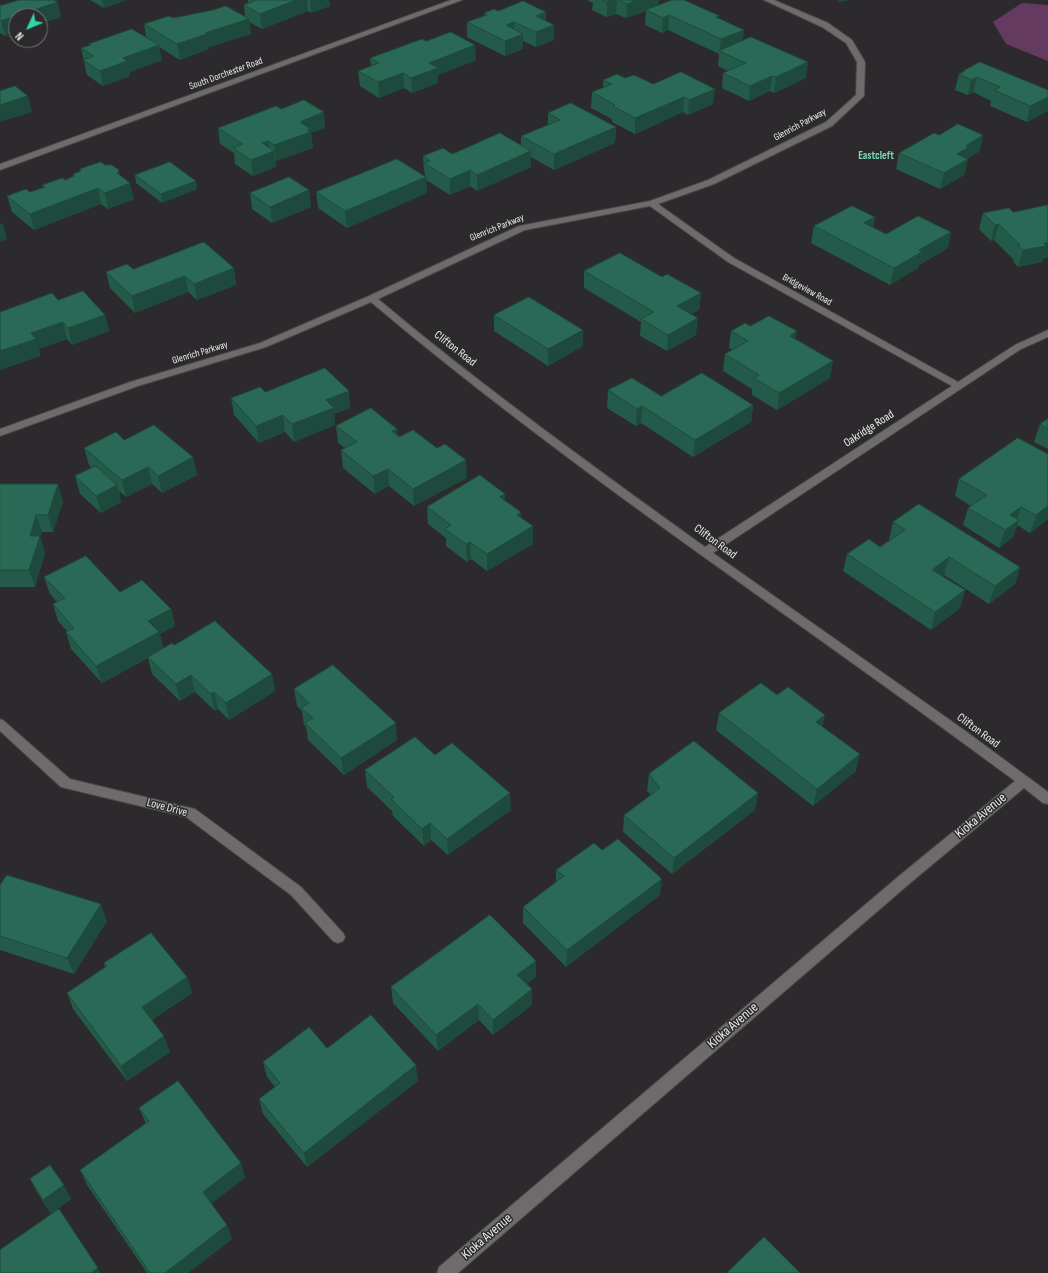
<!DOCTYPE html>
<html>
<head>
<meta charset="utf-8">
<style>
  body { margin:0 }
  #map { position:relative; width:1048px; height:1273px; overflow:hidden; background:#2c2a2c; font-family:"Sofia Sans Condensed",sans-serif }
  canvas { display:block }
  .north { position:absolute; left:8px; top:8px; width:40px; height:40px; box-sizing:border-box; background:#2c2a2c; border:1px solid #787678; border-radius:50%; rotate:226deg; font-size:11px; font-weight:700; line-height:16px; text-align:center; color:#eae9ea }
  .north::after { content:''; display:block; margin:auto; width:14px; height:18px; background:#30d4a9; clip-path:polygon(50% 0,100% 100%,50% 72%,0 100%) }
</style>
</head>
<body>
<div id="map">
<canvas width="1048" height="1273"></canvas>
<div class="north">N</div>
</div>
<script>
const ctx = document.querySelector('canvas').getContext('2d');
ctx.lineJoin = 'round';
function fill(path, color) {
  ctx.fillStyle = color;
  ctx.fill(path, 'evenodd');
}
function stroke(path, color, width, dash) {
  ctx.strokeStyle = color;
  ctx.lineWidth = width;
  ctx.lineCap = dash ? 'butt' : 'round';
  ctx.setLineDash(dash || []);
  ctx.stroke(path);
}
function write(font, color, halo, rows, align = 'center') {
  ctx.font = font + ' "Sofia Sans Condensed",sans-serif';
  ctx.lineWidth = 3;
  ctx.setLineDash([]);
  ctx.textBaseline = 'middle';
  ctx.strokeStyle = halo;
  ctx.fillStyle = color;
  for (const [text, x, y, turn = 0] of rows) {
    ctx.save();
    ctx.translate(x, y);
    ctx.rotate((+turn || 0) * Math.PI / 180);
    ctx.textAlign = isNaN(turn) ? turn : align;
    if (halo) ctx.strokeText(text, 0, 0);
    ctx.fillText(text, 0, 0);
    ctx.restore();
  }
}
fill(new Path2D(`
  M1022,3L1048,5V61L1006,44L993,22Z`), '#643a61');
const minor = new Path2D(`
  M451,0H462L0,170V164Z
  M764,0H774L828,23L852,40L865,62L864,96L832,126L714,184L658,204L734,258L958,382L1015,345L1048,330V337L1021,349L713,553L964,730L1048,792V804L1043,803L1024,788L909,884L458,1273H437L439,1267L899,876L1015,781C800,621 576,475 371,302L266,347L138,386L0,436V429L130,382L260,343L369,296L519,226L650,201L708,180L826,122L856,95L857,62L846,43L822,27ZM650,206L728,262L952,386L705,547C594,467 483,387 378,299L525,230Z
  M0,719L4,721L70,779L195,809L301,887L343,933L345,937L343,941L338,943L333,941L291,895L186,817L61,787L0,731Z`);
stroke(minor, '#484648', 2);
fill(minor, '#6e6b6d');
fill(new Path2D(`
  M90,0H126L104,8Z
  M248,0H329L330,6L311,13L308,11L262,29L249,22L251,34L209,47V49L180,60L159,47L162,60L130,72V76L103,86L87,75L81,48L90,45L89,44L146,37L144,24L173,18L245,17L244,5L248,3Z
  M587,0H659L658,5L720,19L744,30L742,41L806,78L774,93L770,91L749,101L722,88L723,73L728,71L718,66L719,54L668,30L662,33L645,25L646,11L626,18L616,14L607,17L592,10L593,3Z
  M0,6L61,17L40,24V16H16V32L5,36L0,33Z
  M498,11L546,12V21L554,40L536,47L523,41V49L505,56L467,37V22L484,16V13Z
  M426,41L476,60L438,75V83L412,93L404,88L379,98L360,86L358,71L371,66L370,58Z
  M963,71L1048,90V111L1027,122L990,106L991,101L973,92L968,95L955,90L959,74L962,72Z
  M625,78L653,84L713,104L688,115L683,112L635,134L612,122V119L591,108L592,92L603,88V80Z
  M281,109L325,128L311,133L313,148L276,161L275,160L276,167L253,176L235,164L234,153L220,144L218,128Z
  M548,113L616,127L615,143L554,170L531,157V167L477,191L470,186L450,195L426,180L427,193L347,228L318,208L316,192L425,176V173L424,172L423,156L521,146V136L548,125Z
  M980,151L967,159H968L964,175L940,189L896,169L899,153Z
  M80,169L120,176L134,199L108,209L101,204L34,230L12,212L7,196L30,192L43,187L42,185L65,180L73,176V174L80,171Z
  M135,175L197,189L162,203L136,183Z
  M309,190L311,207L272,223L252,209L250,193Z
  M1009,208L1043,259L1042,262L1018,267L1013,261L1014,260L994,240L991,241L979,229L983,213Z
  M875,217L873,227L886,234L948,248L919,265L918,268L890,285L811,243L814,226Z
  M234,268L236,285L197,300L188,292L135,313L110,288L106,272L133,269Z
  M584,271L662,277L701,293L699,310L691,314L696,335L667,351L640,336L641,322L584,288Z
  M58,300L105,315L109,331L72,345L67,339L39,349L40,356L0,370Z
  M494,315L583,346L548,366L494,331Z
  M750,326L796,339L833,361L830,378L777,410L752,395V389L723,371L725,354L732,350L729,348L731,331Z
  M608,390L661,396L753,405L751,422L693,457L641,423L636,426L607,408Z
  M265,392L350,408L334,414L335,425L294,442L285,432L259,443L234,415L231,398Z
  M1048,419V449L1034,442L1040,424Z
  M336,426L398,435L467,478L414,506L389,486L375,494L343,468L341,450L345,448L338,443Z
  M1018,438L1048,519L1030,533L1017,525L1013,537L999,548L963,525L968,508L971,506L955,496L959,479Z
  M124,440L193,457L197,475L162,493L152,484L126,497L119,491L121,502L101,513L80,494L75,476L92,468L89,465L84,448Z
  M0,484L63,501L53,532H42L40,537L45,553L35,587H0Z
  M505,501L521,512V518L533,544L487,571L471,559L467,562L446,546V538L428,524L427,507Z
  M893,522L1020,567L1015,584L989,604L944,575L942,576L965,590L960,608L931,630L843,571L847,554L880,547L890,540L889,539Z
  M44,577L120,592L171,609L175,626L160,634L163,648L174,645L272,674L275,691L229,720L218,709L215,711L195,692L180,701L152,674L148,658L102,683L71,649L66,632L67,631L58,621L53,604L57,602L50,594Z
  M294,689L397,740L344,775L308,740L306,726L304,725L302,711L297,706Z
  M777,695L823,727L856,771L813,806L716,730L719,713Z
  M435,755L511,810L448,855L431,840L424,846L393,816L392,811L367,787L365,770Z
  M649,774L758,793L755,810L672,874L623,832L624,815L651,795L647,791Z
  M602,850L660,895L566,967L523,923V907L556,882V870Z
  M0,885L107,921L74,974L0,950Z
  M536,961V977L527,984L532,1005L493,1035L479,1020L438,1051L393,1003L391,987Z
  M104,963L187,977L192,993L152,1020L170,1052L127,1081L73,1009L67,993L105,967Z
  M327,1048L418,1081L307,1167L263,1114L259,1099L275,1087L267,1077L263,1062Z
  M139,1108L241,1163L245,1178L211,1203L232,1239L188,1273H147L87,1185L80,1170L146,1124Z
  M30,1179L71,1199L51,1214L38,1194Z`), '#245a49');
fill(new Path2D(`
  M102,0H126L104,8Z
  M296,0H307L308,11L262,29L260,14Z
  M310,0H329L330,6L311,13Z
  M613,0H617L616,14L607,17V2Z
  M636,0H659L658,6L626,18L627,4Z
  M838,0H851L838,2Z
  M58,2L61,17L40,24V16H16Z
  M546,12V27L536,16Z
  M669,15L668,30L662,33L663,18Z
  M16,16V32L5,36L1,21Z
  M249,19L251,34L209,47V49L180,60L177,44L205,33Z
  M514,22V37L506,25Z
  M554,25V40L536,47V32Z
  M744,30L742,45L720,51L721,39Z
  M523,34V49L505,56V41Z
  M159,45L162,60L130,72V76L103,86L100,71L123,58Z
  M475,45L476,60L438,75V83L412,93L411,78L429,63Z
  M808,62L806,78L774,93L776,77Z
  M403,73L404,88L379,98L378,82Z
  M772,76L770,91L749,101L750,86Z
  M977,77L973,92L968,95L971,80Z
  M715,89L713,104L688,115L689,100Z
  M28,96L32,112L0,122V105Z
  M684,97L683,112L635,134V118Z
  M1048,97V111L1027,122L1030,106Z
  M324,112L325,128L311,133L313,148L276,161L274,145L300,122Z
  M616,127L615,143L554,170V154Z
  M983,135L980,151L967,159H968L964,175L940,189L944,173L957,154L966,146Z
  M268,141L270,153L274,151L276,167L253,176L251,160L262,143Z
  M531,151V167L477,191V175Z
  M119,170L122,186L130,183L134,199L108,209L105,193L117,173Z
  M470,170V186L450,195V179Z
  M426,177L427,193L347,228L345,211Z
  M196,181L197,189L162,203L161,194Z
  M98,188L101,204L34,230L30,214Z
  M309,190L311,207L272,223L270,207Z
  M875,217L872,234L864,223Z
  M3,223L7,239L0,242V224Z
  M999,224L994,240L991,241L995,225Z
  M951,232L948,248L919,265L918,268L890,285L894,268L919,250Z
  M1044,243H1048V258L1043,259L1042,262L1018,267L1023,250Z
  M234,268L236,285L197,300L194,284Z
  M185,276L188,292L135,313L132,296Z
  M701,293L699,310L676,323L677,306Z
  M105,315L109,331L72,345L68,328Z
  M698,318L696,335L667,351L668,335Z
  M63,322L67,339L39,349L40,356L0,370V351L31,333Z
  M583,330V346L548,366V349Z
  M797,331L794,348L790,336Z
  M833,361L830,378L777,410L779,393Z
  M349,391L350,408L334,414L335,425L294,442L292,424L326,400Z
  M753,405L751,422L693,457L695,440Z
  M642,406L641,423L636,426L637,409Z
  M283,415L285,432L259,443L256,426Z
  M397,429L399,446L392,431Z
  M193,457L197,475L162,493L158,476Z
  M466,460L467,478L414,506L413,489Z
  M148,467L152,484L126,497L122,480Z
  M388,469L389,486L375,494L373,476Z
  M58,484L63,501L53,532L48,515Z
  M117,485L121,502L101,513L96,496Z
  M505,494V511L500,497Z
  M1048,506V519L1030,533L1036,515Z
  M1021,507L1016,522L1019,520L1013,537L999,548L1010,515Z
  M521,512V530L517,515Z
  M36,515L42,532L40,537L45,553L35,587L29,570L30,536Z
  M533,526V544L487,571V554Z
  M470,542L471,559L467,562L466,544Z
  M949,557L944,575L928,587L932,570Z
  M1020,567L1015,584L989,604L995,586Z
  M965,590L960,608L931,630L935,612Z
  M171,609L175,626L160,634L163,649L102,683L96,666L148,621Z
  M272,674L275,691L229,720L226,703Z
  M191,675L195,692L180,701L176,684Z
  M214,692L218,709L215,711L211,694Z
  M825,715L821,732L816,722Z
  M396,723L397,740L344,775L341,758Z
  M860,754L856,771L813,806L817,789Z
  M510,793L511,810L448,855L447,839Z
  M758,793L755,810L672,874L674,858Z
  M430,823L431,840L424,846L422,829Z
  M662,879L660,895L566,967L567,950Z
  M101,904L107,921L74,974L67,958Z
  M536,961V977L517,991V975Z
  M187,977L192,993L148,1023L142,1007Z
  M532,989V1005L493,1035V1020Z
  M478,1004L479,1020L438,1051L436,1035Z
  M164,1036L170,1052L127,1081L121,1066Z
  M416,1065L418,1081L307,1167L304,1153Z
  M241,1163L245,1178L208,1206L203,1192Z
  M64,1185L71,1199L51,1214L43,1200Z
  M227,1225L232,1239L188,1273H165Z
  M98,1268L100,1273H91Z`), '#1d4a3c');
const building = new Path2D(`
  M19,0H54L58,2L1,21L0,20V6Z
  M257,0H296L260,14L244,5Z
  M602,0H613L607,2Z
  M619,0H636L627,4Z
  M672,0H684L720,16L716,17L744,30L721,39L669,15L663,18L646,10Z
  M523,1L546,12L536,16L554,25L536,32L514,22L506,25L523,34L505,41L467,22L487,15L484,13L494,9L498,11Z
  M226,6L249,19L205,33L207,34L177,44L144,24L169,16L173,18L213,10Z
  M132,29L159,45L123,58L127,61L100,71L83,60L94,56L81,48L91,45L89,44Z
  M451,32L475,45L429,63L438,68L411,78L403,73L378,82L358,71L379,63L370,58L422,39L426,41Z
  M751,37L808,62L776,77L772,76L750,86L723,73L746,63L719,51Z
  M980,62L1048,90V97L1030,106L994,90L1000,87L977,77L971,80L959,74L965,71H963Z
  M681,72L715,89L689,100L684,97L635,118L613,106L615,105L592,92L612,84L603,80L617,74L625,78L634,75L653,84Z
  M15,86L28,96L0,105V91Z
  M304,100L324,112L300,122L311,129L307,130L311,132L274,145L268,141L262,143L274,151L251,160L233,148L243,144L218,128L276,106L281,109Z
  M571,103L616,127L554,154L521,136L560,120L548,113Z
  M958,124L983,135L966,146L969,147L957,154L968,159L944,173L899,153L934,133L939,135Z
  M500,133L531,151L477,175L470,170L450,179L424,163L430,161L423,156L443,148L452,154Z
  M397,159L426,177L345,211L316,192Z
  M101,162L105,165H112L119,170L117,173L130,183L105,193L98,188L30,214L7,196L26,189L30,192L45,187L42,185L62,178L65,180L75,176L73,174L81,171L80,169Z
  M170,162L196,181L161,194L135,175Z
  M289,177L309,190L270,207L250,193Z
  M1048,205V243H1044L1046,246L1023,250L1018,245H1020L999,224L995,225L983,213L1009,208L1013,212Z
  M852,206L875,217L864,223L886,234L918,216L951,232L919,250L922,252L894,268L814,226Z
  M204,242L234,268L194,284L185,276L132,296L106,272L127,264L133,269Z
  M620,253L662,277L667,274L701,293L677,306L698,318L668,335L641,319L654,312L584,271Z
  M83,291L105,315L68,328L63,322L31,333L36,339L0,351V312L52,293L58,300Z
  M529,297L583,330L548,349L494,315Z
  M769,316L797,331L790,336L833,361L779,393L754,378L759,375L725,354L748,341L731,331L745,323L750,326Z
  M325,368L349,391L326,400L334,408L292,424L283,415L256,426L231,398L260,387L265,392Z
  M702,373L753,405L695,440L642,406L637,409L608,390L632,378L661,396Z
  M371,408L397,429L392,431L399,437L413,430L437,448L445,444L466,460L413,489L388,469L373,476L341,450L357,442L336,426Z
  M1048,419V429L1040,424Z
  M154,425L193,457L158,476L148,467L122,480L84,448L116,432L124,440Z
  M1018,438L1048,454V506L1036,515L1021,507L1010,515L1019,520L1005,530L968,508L987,495L959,479Z
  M96,466L117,485L96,496L75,476Z
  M480,475L505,494L500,497L521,512L517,515L533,526L487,554L470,542L466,544L445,529L451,525L427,507Z
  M0,484H58L48,515H36L30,536H40L29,570H0Z
  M919,504L1020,567L995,586L949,557L932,570L965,590L935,612L847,554L869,539L880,547L905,530L893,522Z
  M86,556L120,592L142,580L171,609L148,621L159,632L96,666L66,632L74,628L53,604L65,598L44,577Z
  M215,621L272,674L226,703L214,692L211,694L191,675L176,684L148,657L172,643L174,645Z
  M333,665L396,723L341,758L305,723L313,718L301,708L309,703L294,689Z
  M761,683L777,695L788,687L825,715L816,722L860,754L817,789L719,713Z
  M415,737L435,755L452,743L510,793L447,839L430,823L422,829L391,799L394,797L365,770Z
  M694,741L758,793L674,858L624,815L660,788L649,774Z
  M618,839L662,879L567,950L523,907L564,876L556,870L594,843L602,850Z
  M7,875L101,904L67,958L0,936V885Z
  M490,915L536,961L517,975L532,989L493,1020L478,1004L436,1035L391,987Z
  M151,933L187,977L142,1007L164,1036L121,1066L67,993L107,966L104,963Z
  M371,1015L416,1065L304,1153L259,1099L280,1083L263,1062L309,1027L327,1048Z
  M178,1081L241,1163L203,1192L227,1225L165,1273H150L80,1170L149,1121L139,1108Z
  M50,1165L64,1185L43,1200L30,1179Z
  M59,1209L98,1268L91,1273H0V1250Z
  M764,1237L800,1273H727Z`);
fill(building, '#2a6955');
stroke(building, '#1d4a3c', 1);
write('10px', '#eae9ea', '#2c2a2c', [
  ["South Dorchester Road",226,74,-20],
  ["Glenrich Parkway",800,125,-28],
  ["Glenrich Parkway",497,228,-22],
  ["Bridgeview Road",807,290,29],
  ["Glenrich Parkway",200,353,-17]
]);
write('bold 11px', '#7cd9ba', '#2c2a2c', [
  ["Eastcleft",876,156]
]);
write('12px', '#eae9ea', '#2c2a2c', [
  ["Clifton Road",455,349,38],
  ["Oakridge Road",869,429,-33],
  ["Clifton Road",715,542,36],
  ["Clifton Road",978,731,36],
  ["Love Drive",167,808,15]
]);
write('14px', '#eae9ea', '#2c2a2c', [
  ["Kioka Avenue",981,816,-40],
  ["Kioka Avenue",733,1026,-41],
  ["Kioka Avenue",487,1237,-41]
]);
</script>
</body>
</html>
